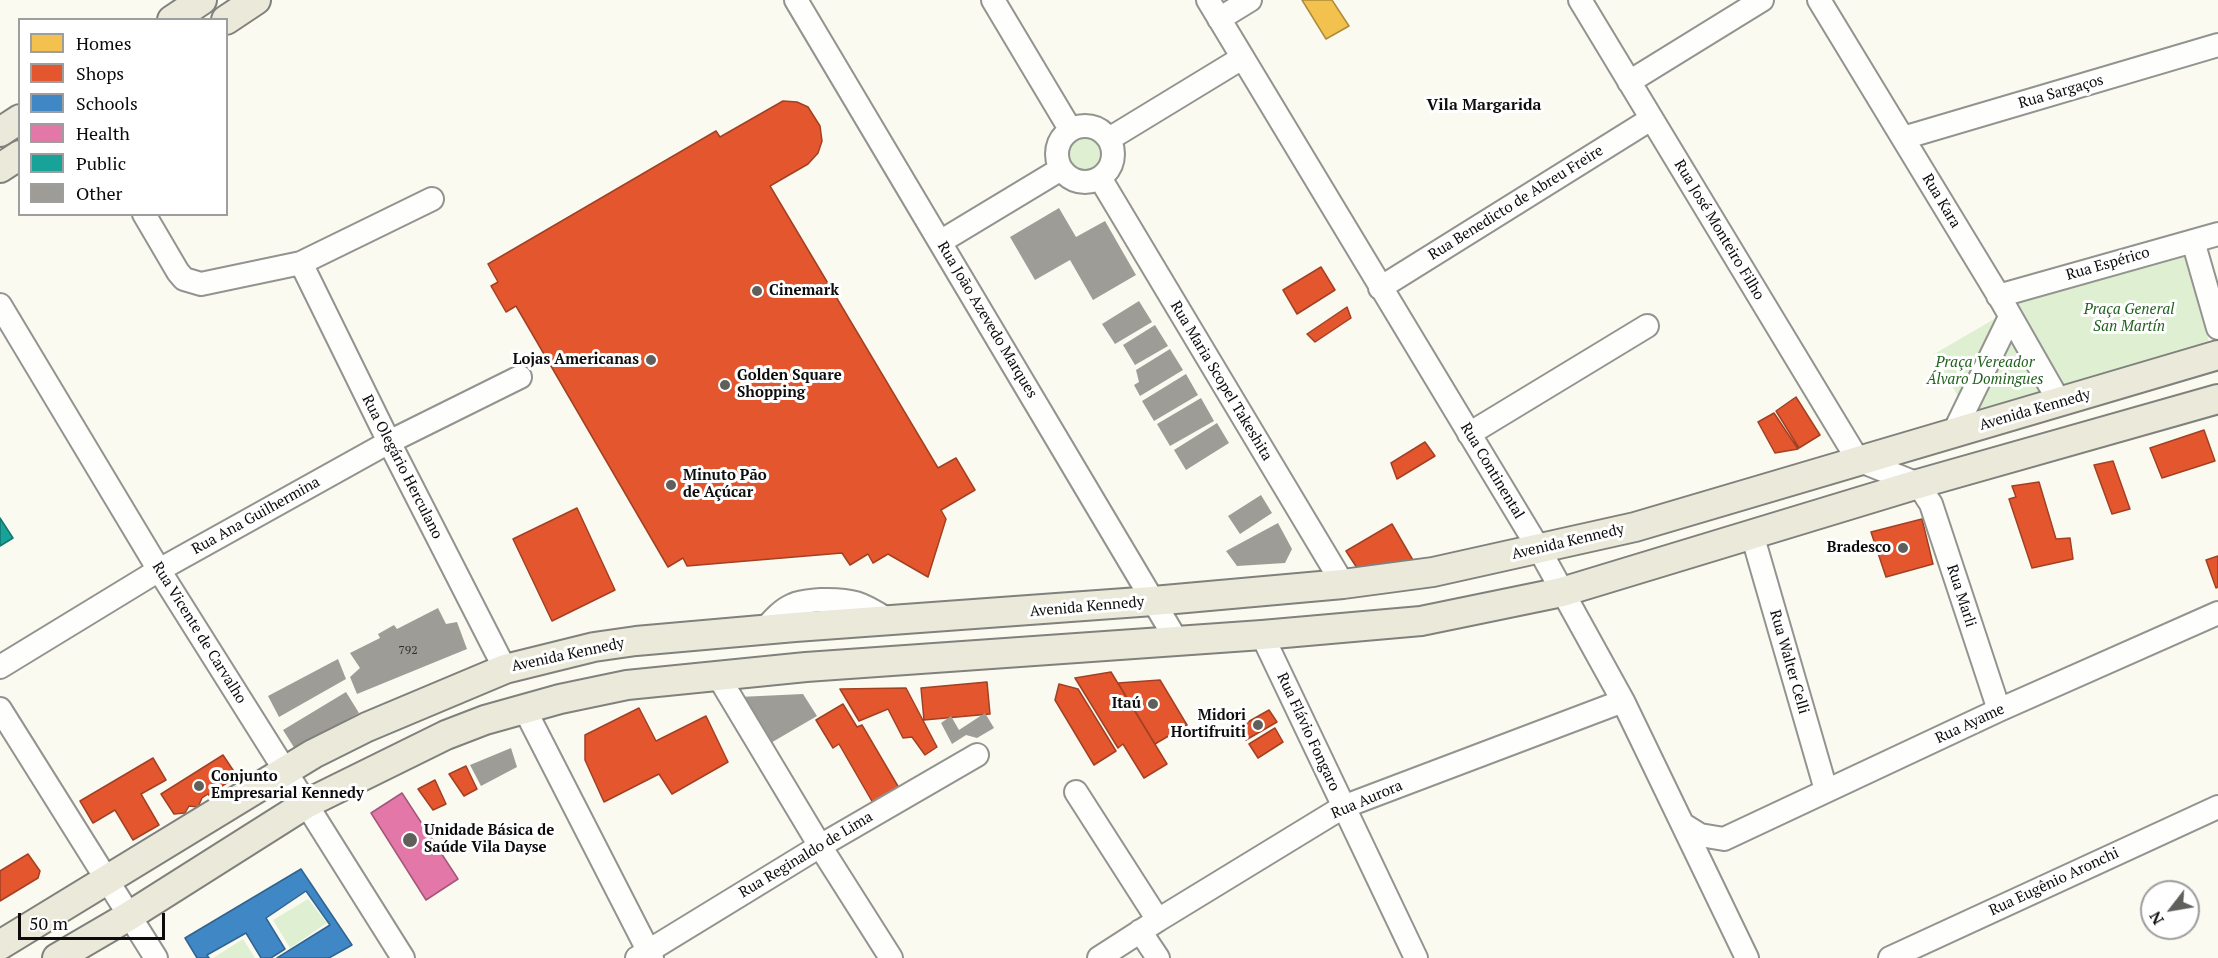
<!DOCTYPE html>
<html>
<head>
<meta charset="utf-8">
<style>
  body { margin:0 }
  #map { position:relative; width:2218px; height:958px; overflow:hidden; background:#fafaf1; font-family:"PT Serif",serif }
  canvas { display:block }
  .legend { position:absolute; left:18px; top:18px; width:210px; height:198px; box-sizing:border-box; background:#fff; border:2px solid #9e9e9e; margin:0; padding:8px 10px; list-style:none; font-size:18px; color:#0c0c0c }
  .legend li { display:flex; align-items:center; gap:12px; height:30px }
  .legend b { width:30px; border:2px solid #9e9e9e }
  .north { position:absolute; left:2140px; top:880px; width:60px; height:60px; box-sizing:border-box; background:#fff; border:2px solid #9e9e9e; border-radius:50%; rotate:239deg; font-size:16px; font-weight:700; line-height:24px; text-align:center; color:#0c0c0c }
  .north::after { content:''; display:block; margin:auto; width:21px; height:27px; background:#5f5f5c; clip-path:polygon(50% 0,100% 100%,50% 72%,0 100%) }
  .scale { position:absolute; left:18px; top:913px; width:147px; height:27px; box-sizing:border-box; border:3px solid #0c0c0c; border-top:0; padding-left:8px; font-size:18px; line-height:21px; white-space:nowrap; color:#0c0c0c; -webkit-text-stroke:4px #fff; paint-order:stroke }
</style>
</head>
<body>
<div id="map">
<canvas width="2218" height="958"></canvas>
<ul class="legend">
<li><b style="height:16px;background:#f2c14e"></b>Homes</li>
<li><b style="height:16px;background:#e4572e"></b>Shops</li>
<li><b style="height:16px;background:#3f88c5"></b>Schools</li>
<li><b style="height:16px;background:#e377a8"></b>Health</li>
<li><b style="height:16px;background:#17a398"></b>Public</li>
<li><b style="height:16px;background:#9d9c97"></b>Other</li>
</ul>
<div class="north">N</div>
<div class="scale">50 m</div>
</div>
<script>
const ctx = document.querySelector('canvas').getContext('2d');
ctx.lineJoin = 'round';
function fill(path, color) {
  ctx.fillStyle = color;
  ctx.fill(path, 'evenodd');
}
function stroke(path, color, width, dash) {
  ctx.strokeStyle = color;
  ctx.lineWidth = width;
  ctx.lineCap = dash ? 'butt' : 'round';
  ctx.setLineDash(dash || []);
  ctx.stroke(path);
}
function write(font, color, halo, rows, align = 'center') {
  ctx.font = font + ' "PT Serif",serif';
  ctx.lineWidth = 6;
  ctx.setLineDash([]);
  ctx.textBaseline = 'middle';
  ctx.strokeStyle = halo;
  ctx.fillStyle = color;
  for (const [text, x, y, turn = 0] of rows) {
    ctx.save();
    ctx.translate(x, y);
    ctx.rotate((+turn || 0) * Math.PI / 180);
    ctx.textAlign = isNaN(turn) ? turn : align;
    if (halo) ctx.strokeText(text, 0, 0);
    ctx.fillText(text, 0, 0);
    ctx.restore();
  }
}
fill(new Path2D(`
  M1063 153a22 22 0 1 1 44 0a22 22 0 1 1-44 0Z
  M2183,252L2210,345L2066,388L2014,302Z
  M1996,318L2040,392L1968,414L1934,354Z
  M308,899L327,923L290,948L273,920Z
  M243,939L255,958H213Z`), '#dff0d2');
const homes = new Path2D(`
  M1302,0H1332L1349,26L1326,39Z`);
fill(homes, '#f2c14e');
stroke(homes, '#ad8b3a', 1.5);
const shops = new Path2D(`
  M783,101L797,102L808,107L820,126L822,141L818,153L808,164L770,186L938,468L956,458L975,490L941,510L946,519L928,577L888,554L873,563L868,554L850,565L842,553L687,566L683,558L668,567L516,306L506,312L491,286L498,282L488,264L716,131L720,137Z
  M1321,267L1335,290L1297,314L1283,290Z
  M1347,307L1351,318L1315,342L1307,334Z
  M1796,397L1820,435L1799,448L1776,411Z
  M1774,413L1798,449L1775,453L1758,422Z
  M2204,430L2215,461L2162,478L2150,448Z
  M1425,442L1435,456L1397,479L1391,463Z
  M2113,461L2130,509L2112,514L2094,465Z
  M2039,482L2056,539L2070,538L2073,559L2032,568L2009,499L2016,497L2012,486Z
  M577,508L615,590L552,621L513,539Z
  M1922,519L1933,564L1886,577L1871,532Z
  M1392,524L1414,562L1359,571L1346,551Z
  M2218,556V587L2216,588L2206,560Z
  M1111,672L1167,764L1144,778L1123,744L1118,748L1075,678Z
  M1160,680L1187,725L1155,744L1118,683Z
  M987,682L990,714L924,720L921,688Z
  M1059,684L1078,689L1116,751L1094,765L1055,700Z
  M906,688L937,747L925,755L912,737L903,738L888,709L859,721L840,689Z
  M843,704L857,727L862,725L899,788L873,803L839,744L833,748L816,720Z
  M639,708L656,741L706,716L728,762L672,794L659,774L604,802L585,760V735Z
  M1269,710L1277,722L1246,740L1239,727Z
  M1275,728L1283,742L1258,758L1249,744Z
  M223,755L235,773L230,781L214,791V796L211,798L208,794L202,798L198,807L189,806L185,813L174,814L161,794Z
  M153,758L166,780L141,794L159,825L133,840L115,810L93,823L80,801Z
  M466,766L477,789L464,796L449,774Z
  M435,780L446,804L433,810L418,789Z
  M28,854L40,871L38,878L0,901V871Z`);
fill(shops, '#e4572e');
stroke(shops, '#a34024', 1.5);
const schools = new Path2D(`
  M301,869L352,945L329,958H277L330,925L306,891L266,918L285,949L271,958H261L246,933L207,955L209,958H197L185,938Z`);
fill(schools, '#3f88c5');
stroke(schools, '#30638e', 1.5);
const health = new Path2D(`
  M402,793L458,879L426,900L371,813Z`);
fill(health, '#e377a8');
stroke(health, '#a25779', 1.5);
const public = new Path2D(`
  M0,518L13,538L0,546Z`);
fill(public, '#17a398');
stroke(public, '#14766e', 1.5);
fill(new Path2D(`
  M1059,208L1076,237L1105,221L1136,275L1093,300L1070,260L1035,280L1010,237Z
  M1139,301L1152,322L1115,344L1102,324Z
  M1155,325L1168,346L1135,365L1123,345Z
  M1170,349L1183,370L1140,396L1134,385L1139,382L1136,370Z
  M1186,374L1198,395L1154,421L1142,401Z
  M1201,398L1214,421L1170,446L1157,424Z
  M1217,423L1229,443L1186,470L1174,450Z
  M1261,495L1272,513L1240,534L1228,516Z
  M1278,523L1292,549L1285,563L1237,566L1226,551Z
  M438,608L446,624L457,622L467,649L357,694L350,677L360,668L350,653L380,638L378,634L394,625L397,629Z
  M338,659L346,679L279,717L268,696Z
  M346,692L359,713L295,749L283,730Z
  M803,694L817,716L769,744L739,697Z
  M985,713L994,728L977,738L966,735L952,744L941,723L951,716L959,730Z
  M511,748L517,767L481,786L470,765Z`), '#9d9c97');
const minor = new Path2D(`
  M796,0L1177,641
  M993,0L1070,129
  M1208,0L1539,549L1623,701L1747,958
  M1580,0L1858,460L1918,484L1931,504L1999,710
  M1819,0L2003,303L2060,403
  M1219,19L1250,0
  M1629,82L1762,0
  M1057 154a28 28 0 1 1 56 0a28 28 0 1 1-56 0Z
  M1903,138L2218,45
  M1109,139L1242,58
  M1100,178L1343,584
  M144,214L178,272L184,279L201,284L301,263L432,199
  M2193,241L2218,328
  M940,242L1061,169
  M301,263L389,442L505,669
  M1380,288L1651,119
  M1998,296L2218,234
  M0,305L159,570L403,958
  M1469,434L1647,326
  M1953,434L2010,317
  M1752,534L1826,790
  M764,630C772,621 781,610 793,605C801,601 812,601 821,600C852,599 862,603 888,620
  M1262,635L1416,958
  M0,667L159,570L389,442L520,377
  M718,676L820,846L891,958
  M524,708L652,958
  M0,709L156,958
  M1076,792L1158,920
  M1684,825L1700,835L1724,839L1999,710L2218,613
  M1140,931L1158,958
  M637,958L820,846L977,755
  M1099,958L1158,920L1343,807L1623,701
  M1890,958L2218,807`);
const major = new Path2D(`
  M172,20L202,0
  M226,20L256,0
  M0,132L20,119
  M0,168L20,155
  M0,945L313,754L367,727L505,669L594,647L636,641L795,627L1153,601L1343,584L1433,572L1635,527L2218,355
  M57,958L129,916L306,804L446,735L485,720L560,699L627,685L806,667L1262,635L1421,621L1562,592L1918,484L2218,399`);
stroke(minor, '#93938f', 26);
stroke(major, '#80807c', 32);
stroke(minor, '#fefefd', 22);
stroke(major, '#ebe9d9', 28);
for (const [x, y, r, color] of [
  [757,291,6,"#5f5f5c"],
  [651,360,6,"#5f5f5c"],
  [725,385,6,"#5f5f5c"],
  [671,485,6,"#5f5f5c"],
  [1903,548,6,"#5f5f5c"],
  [1153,704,6,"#5f5f5c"],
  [1258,725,6,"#5f5f5c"],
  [199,786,6,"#5f5f5c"],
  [410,840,8,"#5f5f5c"]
]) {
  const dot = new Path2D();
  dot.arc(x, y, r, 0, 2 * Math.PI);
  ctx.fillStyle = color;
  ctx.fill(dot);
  stroke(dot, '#fff', 2);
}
write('12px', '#30302f', null, [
  ["792",408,651]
]);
write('15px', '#0c0c0c', '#fff', [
  ["Rua Sargaços",2061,92,-16],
  ["Rua Kara",1941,201,59],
  ["Rua Benedicto de Abreu Freire",1516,203,-32],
  ["Rua José Monteiro Filho",1719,230,59],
  ["Rua Espérico",2108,264,-16],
  ["Rua João Azevedo Marques",987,320,59],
  ["Rua Maria Scopel Takeshita",1221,381,59],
  ["Avenida Kennedy",2035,410,-16],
  ["Rua Olegário Herculano",402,467,63],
  ["Rua Continental",1492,471,59],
  ["Rua Ana Guilhermina",256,516,-29],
  ["Avenida Kennedy",1568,542,-13],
  ["Rua Marli",1961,596,72],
  ["Avenida Kennedy",1087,607,-5],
  ["Rua Vicente de Carvalho",199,633,58],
  ["Avenida Kennedy",568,655,-12],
  ["Rua Walter Celli",1789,662,74],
  ["Rua Ayame",1970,724,-25],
  ["Rua Flávio Fongaro",1308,732,65],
  ["Rua Aurora",1367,800,-23],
  ["Rua Reginaldo de Lima",806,855,-31],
  ["Rua Eugênio Aronchi",2054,882,-25]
]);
write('bold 15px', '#0c0c0c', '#fff', [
  ["Cinemark",769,291],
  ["Lojas Americanas",639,360,"right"],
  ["Golden Square",737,376],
  ["Shopping",737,393],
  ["Minuto Pão",683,476],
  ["de Açúcar",683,493],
  ["Bradesco",1891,548,"right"],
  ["Itaú",1141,704,"right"],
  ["Midori",1246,716,"right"],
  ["Hortifruiti",1246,733,"right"],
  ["Conjunto",211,777],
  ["Empresarial Kennedy",211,794],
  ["Unidade Básica de",424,831],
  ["Saúde Vila Dayse",424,848]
], 'left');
write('italic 15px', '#246120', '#fff', [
  ["Praça General",2129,310],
  ["San Martín",2129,327],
  ["Praça Vereador",1985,363],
  ["Álvaro Domingues",1985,380]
]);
write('bold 16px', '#0c0c0c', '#fff', [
  ["Vila Margarida",1484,105]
]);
</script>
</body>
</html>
